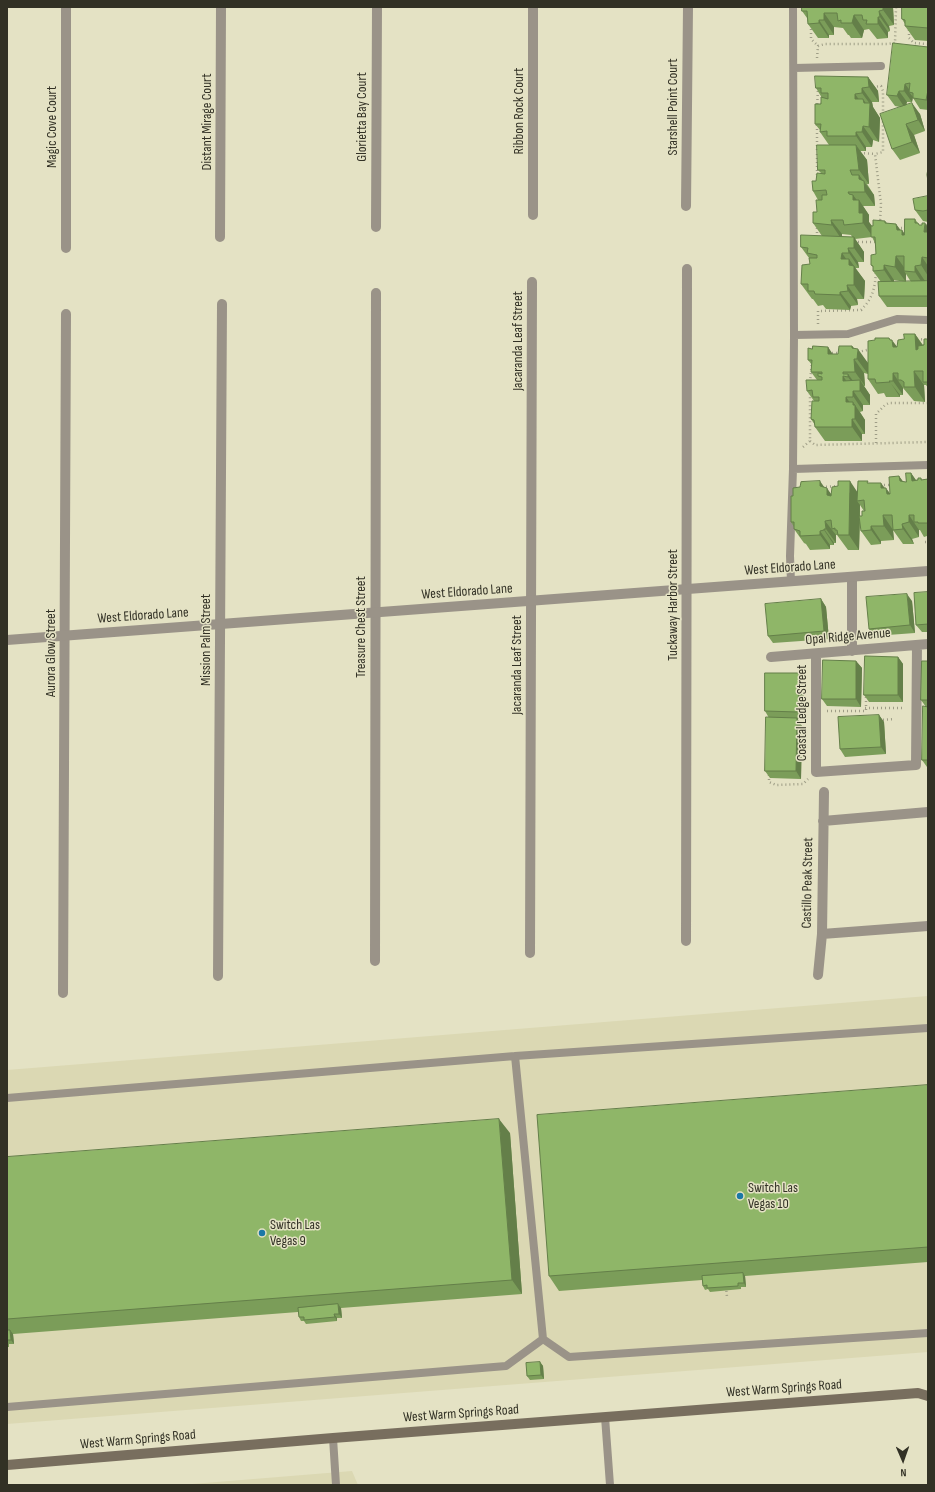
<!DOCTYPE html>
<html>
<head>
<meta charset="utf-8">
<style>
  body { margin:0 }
  #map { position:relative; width:935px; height:1492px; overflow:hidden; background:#e4e2c4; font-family:"Sofia Sans Condensed",sans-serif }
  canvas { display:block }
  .frame { position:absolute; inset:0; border:8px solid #323125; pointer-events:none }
  .north { position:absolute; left:883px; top:1440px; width:40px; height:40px; -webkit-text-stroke:3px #e4e2c4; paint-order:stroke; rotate:178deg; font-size:11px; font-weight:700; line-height:16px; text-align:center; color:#323125 }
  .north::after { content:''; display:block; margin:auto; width:14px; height:18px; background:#323125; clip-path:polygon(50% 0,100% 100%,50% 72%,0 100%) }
</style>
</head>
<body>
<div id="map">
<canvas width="935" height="1492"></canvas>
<div class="frame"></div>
<div class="north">N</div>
</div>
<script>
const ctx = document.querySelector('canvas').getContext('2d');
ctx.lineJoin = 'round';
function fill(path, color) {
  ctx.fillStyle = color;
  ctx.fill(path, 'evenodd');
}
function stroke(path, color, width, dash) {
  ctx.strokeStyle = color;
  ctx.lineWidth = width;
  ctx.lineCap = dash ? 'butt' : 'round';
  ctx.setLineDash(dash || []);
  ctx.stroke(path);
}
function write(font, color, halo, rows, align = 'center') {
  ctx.font = font + ' "Sofia Sans Condensed",sans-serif';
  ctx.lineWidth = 3;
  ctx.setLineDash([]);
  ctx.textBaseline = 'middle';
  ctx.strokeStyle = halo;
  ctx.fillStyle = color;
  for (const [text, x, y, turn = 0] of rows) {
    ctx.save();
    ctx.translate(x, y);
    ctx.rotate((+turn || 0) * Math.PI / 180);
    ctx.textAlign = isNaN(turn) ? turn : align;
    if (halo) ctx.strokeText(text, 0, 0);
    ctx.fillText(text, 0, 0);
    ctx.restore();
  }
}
fill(new Path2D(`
  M928,996V1352L7,1424V1070Z
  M352,1471L358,1485H180Z`), '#dbd8b3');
stroke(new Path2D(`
  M811,25V39L818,46
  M909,30V38L914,43L928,44
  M817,58L818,46L825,44H887L895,43L896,7
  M873,87L881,86L883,91V152L875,154L881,204L880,222
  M817,108L818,89
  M817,125V152
  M860,153L875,154
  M817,175V152H821
  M897,228H908
  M817,237V226
  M854,242H877
  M818,324V311L861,310C873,298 875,288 876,271
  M917,339L928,340
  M858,352L871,349
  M828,353H841
  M810,382L812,361
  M810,441L815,445L928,442
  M876,443V414L885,405L889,403H928
  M803,447L810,441V393
  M880,485H891
  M822,487L839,486
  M925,542H928
  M865,708H905
  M827,711H866V693
  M879,720L894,719
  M769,775V782L776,785L803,784L808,779
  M726,1287L727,1297`), '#9e9d86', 2.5, [1, 3]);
stroke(new Path2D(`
  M794,68L881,66
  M794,335L848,334L897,319L928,320
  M793,469L928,465
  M791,582L790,556L793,469L794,335L793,7
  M515,1056L543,1339
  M7,1098L515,1056L928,1028
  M7,1407L506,1366L543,1339L569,1357L928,1333
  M605,1417L610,1485
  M333,1438L336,1485`), '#9a9388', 8);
stroke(new Path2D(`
  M533,7V215
  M686,206L688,7
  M376,227L377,7
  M220,237L221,7
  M66,248V7
  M852,577V651
  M816,654V772L916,765L917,645
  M771,657L928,644
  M823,821L928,812
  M822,934L928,926
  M686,941L687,269
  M530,953L532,282
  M375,961L376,293
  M818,975L822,934L824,792
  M218,976L222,304
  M63,993L66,314`), '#9a9388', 10);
stroke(new Path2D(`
  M7,640L928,571`), '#9a9388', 10);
stroke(new Path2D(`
  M7,1465L333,1438L918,1393L928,1396`), '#786e5e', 10);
fill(new Path2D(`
  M802,7H893L894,25L889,26L890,31L888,32V38L877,39L869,29L864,30L862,38H851L849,35H848L843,28L834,27V35H829V38H818L808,24L807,18L802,11Z
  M928,7V41L915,40L905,26V24L902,19Z
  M928,47V110L920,109L913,98V97L912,102H907L906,105L920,114L925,131L914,135L920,153L900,160L892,149L900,107L895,106L887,95Z
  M868,77L878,91L879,102H872L873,107L880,118L879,142L873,140L872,147H866V151H860L867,160L869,184H867L874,195L875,206H863L869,215V222L872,226L885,221L887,223L896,224L900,230L904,234L915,219L919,225L927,226L928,224V280L925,281H928V307H887L879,296L881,282L873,271V267L871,265L876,254L875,243L872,237L855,239L864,252V262H858L859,268H855L865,281L864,299H857L858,305L851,306L850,310L826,309L823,305L818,306L813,299H812L801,284L810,264L809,258L801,247L822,236L813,223L817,212L818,200L813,191L816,181L821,173L818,170L829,145L820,132V130L815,124L822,98L816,88ZM842,234L851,235L852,237H842ZM906,274L911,282H906ZM894,280L905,282H894Z
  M928,196V222L923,221L915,210Z
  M915,334L923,345L928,339V388L926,385H924L925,402L914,401L903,388V395H900V397H886L884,393L878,394L868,379L891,340L897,347L904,339Z
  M852,346L868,363V374L864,373L865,386H864L870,395V405H863V411L860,412L865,420V434H862V441H825L815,427V425L811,419L814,401L807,391L817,380L811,372L812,365L808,360L812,349L828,347L832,354H838Z
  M911,473L916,480L921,478L922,480L928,479V537L927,536L924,537L920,530H919V537L912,539L914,544H903L893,530L894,540L881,541V544L871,545L861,531L860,522L859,550H848L837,535H836V543H834V545H830V549L810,550L806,544L804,543L794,529V527L791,522L793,496L825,488L831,494L857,492L869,483L885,488L890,494L899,476L903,482H906ZM860,505L864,511L862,516H860Z
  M928,592V632H922L916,625Z
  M821,599L826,607L829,639L773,643L768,636Z
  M912,601L915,633L874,636L869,629Z
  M898,657L903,664V702H869L864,695Z
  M856,661L862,668L861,707L827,706L822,699Z
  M928,661V767H927L922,760L926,707L921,700Z
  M804,681L803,719H797L802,726L801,779L770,778L765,771L769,718L765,711Z
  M879,715L884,722L886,754L845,757L840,749Z
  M928,1085V1262L745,1276L746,1287H741V1289L710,1292L708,1289L705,1290L703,1286L702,1280L559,1291L549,1276Z
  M510,1133L522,1294L341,1308L342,1318H337V1321L306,1324L304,1321H301L299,1317L298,1312L13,1334L14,1344H9V1347H7V1157Z
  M540,1362L543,1366L544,1379L530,1380L527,1376Z`), '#7b9d59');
fill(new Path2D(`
  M883,7H893L894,25L883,10Z
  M879,11L889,26L890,31L880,17Z
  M824,13L834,27V35L824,20Z
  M854,15L864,30L862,38L852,23Z
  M878,17L888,32V38L878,24Z
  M819,20L829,35V38L819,23Z
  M868,77L878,91L879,102L869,87Z
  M905,84L912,93L909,92L913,97L912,102L904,91Z
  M862,88L872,102L873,107L880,118L879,142L869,127L863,99L869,108L870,104L862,93Z
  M928,90V102L926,100Z
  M899,91L907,102L905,108L897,96Z
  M855,94L865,108L855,99Z
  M912,103L920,114L925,131L918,120Z
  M906,124L914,135L920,153L912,142Z
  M863,126L873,140L872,147L862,132Z
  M856,132L866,147V151L856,136Z
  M856,145L867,160L869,184L859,170Z
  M859,175L874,195L875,206L865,192L859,179Z
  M848,192L853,200V195L859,203V200L869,215V222L873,228V237L863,223Z
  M831,220L842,234V240L832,225Z
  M925,223L928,227V237L924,232Z
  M896,224L902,232V230L912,244L897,230Z
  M854,237L864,252V262L854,248Z
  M848,248L858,262L859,268L849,253Z
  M842,253L849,263V259L865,281L864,299L854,285L841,259Z
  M896,256L906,270L904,271L906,274V282L895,267Z
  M922,257L928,266V276L921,265Z
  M884,265L894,280V285L884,270Z
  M915,266L925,281V287L915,272Z
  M847,285L857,299L858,305L848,291Z
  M840,292L851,306L850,310L840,295Z
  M915,334L925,349L916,350Z
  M889,338L893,343L892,340L903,355L893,347Z
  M852,346L858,353V349L868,363V374L857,359L852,348Z
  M828,347L838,362L828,354Z
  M854,359L864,373L865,386L855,372Z
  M914,371L924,385L925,402L915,387Z
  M893,373L903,388V395L893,381Z
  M848,374L859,389L858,391L848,377Z
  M843,376L863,405V411L843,381Z
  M860,380L870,395V405L860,391Z
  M889,381L900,395V397L890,382Z
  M846,397L855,410L853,402L865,420V434L855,419L846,402Z
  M852,419L862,434V441L852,427Z
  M911,473L921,488L912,481Z
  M899,476L910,491L900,481Z
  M820,481L827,491V488L837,503V510L820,486Z
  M850,481L860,496L857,501L860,505L859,550L849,535Z
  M881,483L887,491L886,488L897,503L881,488Z
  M883,515L893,530L894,540L884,526Z
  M909,515L919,530V537L909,522Z
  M825,521L836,535V543L826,529Z
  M902,524L912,539L914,544L903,529Z
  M871,526L881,541V544L871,530Z
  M824,529L834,543V545L824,530Z
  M820,531L830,545V549L820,535Z
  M907,594L912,601L915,633L910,625Z
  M821,599L826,607L829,639L824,631Z
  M898,657L903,664V702L898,695Z
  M856,661L862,668L861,707L856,699Z
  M799,673L804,681L803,719L798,712Z
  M879,715L884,722L886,754L881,747Z
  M797,718L802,726L801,779L796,771Z
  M499,1119L510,1133L522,1294L512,1280Z
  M743,1273L745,1276L746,1287L744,1283Z
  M338,1304L341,1308L342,1318L339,1314Z
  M334,1314L337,1318V1321L335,1317Z
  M10,1330L13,1334L14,1344L11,1340Z
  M540,1362L543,1366L544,1379L541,1375Z`), '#647f49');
const building = new Path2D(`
  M802,7H883V10L879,11L880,17H878V24H866L867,20H863L862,15H854L852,23H841V20L838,21L837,13H824V20H819V23L808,24L807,11H802Z
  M902,7H928V28L905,26V20L902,19Z
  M893,43L928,47V90L926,100L913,98V93L909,92L910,83L905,84L904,91H899L897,96L887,95Z
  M815,76L868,77L869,87L862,88V93L855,94V99H863L864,103H870L869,127L863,126L862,132H856V136H827V131L820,132L821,124H815V104H821V97L828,99V93H821V88H816Z
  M912,103L918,120L906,124L912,142L892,149L880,114Z
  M817,145H856L859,170H850L852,175H859V179L864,181L865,192H848L849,194L853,195V200H859V213H863V223L844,225L843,220H831L832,225L813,223V212H817L816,200H822V195H827L826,190L813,191L812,181H816L817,173L825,174V170H818Z
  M928,169V181L927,175Z
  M928,196V210L923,211L915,210L913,199Z
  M905,219H915V223H918L919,225H922V223H925L924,232H927V224H928V265V258L922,257L921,265L915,266V272L904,271V256H896L895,267L884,265V270L873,271V266L871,265V255L876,254L875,237H871V226H873V220L885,221V223L896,224L897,230H902V235H904Z
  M801,235L854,237V248H848L849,253H842L841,259H849V265L854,266V285H847L848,291L840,292V295L815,294L814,291H808V284H801L802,265L810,264L809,258H817V255L807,253L808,248L801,247Z
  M928,281V296H879L878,282Z
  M904,334H915L916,350L918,349V346L924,345V339H928V382H923V371H914L915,387H904V382L901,380H898V373H893V381H889L890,382L876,383L875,379H868V341L875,340V338H889L890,340H892L893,347H897L898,340L904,339Z
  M813,346L828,347V354H838L839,346H852V348L858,349L857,359H854L855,372H843V374H848V377L843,376V381L860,380V391H853V397H846V402H853V405H855V419H852V427H815L814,420L811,419L812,401H819V397H813L812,390L807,391L806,380H822V377L818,376V373L822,374V372H811L812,360H808V348L812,349Z
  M906,473H911L912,481L918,480V478H921V480L928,479V523H918V522H914V515H909V522L902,524L903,529L893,530L892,515H883L884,526H871V530L861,531L859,516H862V511H865L864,500L857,501L858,481H868L867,483H881V488H886L887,494H890L889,477L899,476L900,481L906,482Z
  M820,481V486L827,488V495L831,496L832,487L838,486V481H850L849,535H838L837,530H835V528L832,529L831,520L825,521L826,529H824V530L820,531V535L800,536V531L794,529V522H791V496H793V488L800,487L801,482Z
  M928,592V624L916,625L914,593Z
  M907,594L910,625L869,629L866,597Z
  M821,599L824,631L768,636L765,604Z
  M865,656L898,657V695H864Z
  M823,660L856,661V699H822Z
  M922,661H928V700H921Z
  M765,673H799L798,712L765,711Z
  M923,706L928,707V760H922Z
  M879,715L881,747L840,749L838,717Z
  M766,717L797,718L796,771H765Z
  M928,1085V1247L549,1276L537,1115Z
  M499,1119L512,1280L7,1319V1157Z
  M743,1273L744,1283H738V1286L707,1288V1285L703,1286L702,1276Z
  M338,1304L339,1314H334L335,1317L304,1320V1317H299L298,1308Z
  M7,1330H10L11,1340H7Z
  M540,1362L541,1375L527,1376L526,1363Z`);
fill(building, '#8fb668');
stroke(building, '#647f49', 1);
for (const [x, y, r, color] of [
  [740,1196,4,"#1b78a6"],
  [262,1233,4,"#1b78a6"]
]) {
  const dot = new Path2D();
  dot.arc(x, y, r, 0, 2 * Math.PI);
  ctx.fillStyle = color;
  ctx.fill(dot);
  stroke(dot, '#e4e2c4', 1.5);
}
write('14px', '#323125', '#e4e2c4', [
  ["Starshell Point Court",673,107,-90],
  ["Ribbon Rock Court",519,111,-90],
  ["Glorietta Bay Court",362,117,-90],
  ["Distant Mirage Court",207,122,-90],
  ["Magic Cove Court",52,127,-90],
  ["Jacaranda Leaf Street",518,341,-90],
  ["West Eldorado Lane",790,568,-4],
  ["West Eldorado Lane",467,592,-4],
  ["Tuckaway Harbor Street",673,605,-90],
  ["West Eldorado Lane",143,616,-4],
  ["Treasure Chest Street",361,627,-90],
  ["Opal Ridge Avenue",848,637,-5],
  ["Mission Palm Street",206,640,-90],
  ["Aurora Glow Street",51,653,-90],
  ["Jacaranda Leaf Street",517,665,-90],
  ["Coastal Ledge Street",802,713,-90],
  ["Castillo Peak Street",808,883,-89],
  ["West Warm Springs Road",784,1389,-4],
  ["West Warm Springs Road",461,1414,-4],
  ["West Warm Springs Road",138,1440,-5]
]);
write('14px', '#323125', '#e4e2c4', [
  ["Switch Las",748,1188],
  ["Vegas 10",748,1204],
  ["Switch Las",270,1225],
  ["Vegas 9",270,1241]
], 'left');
</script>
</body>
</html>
